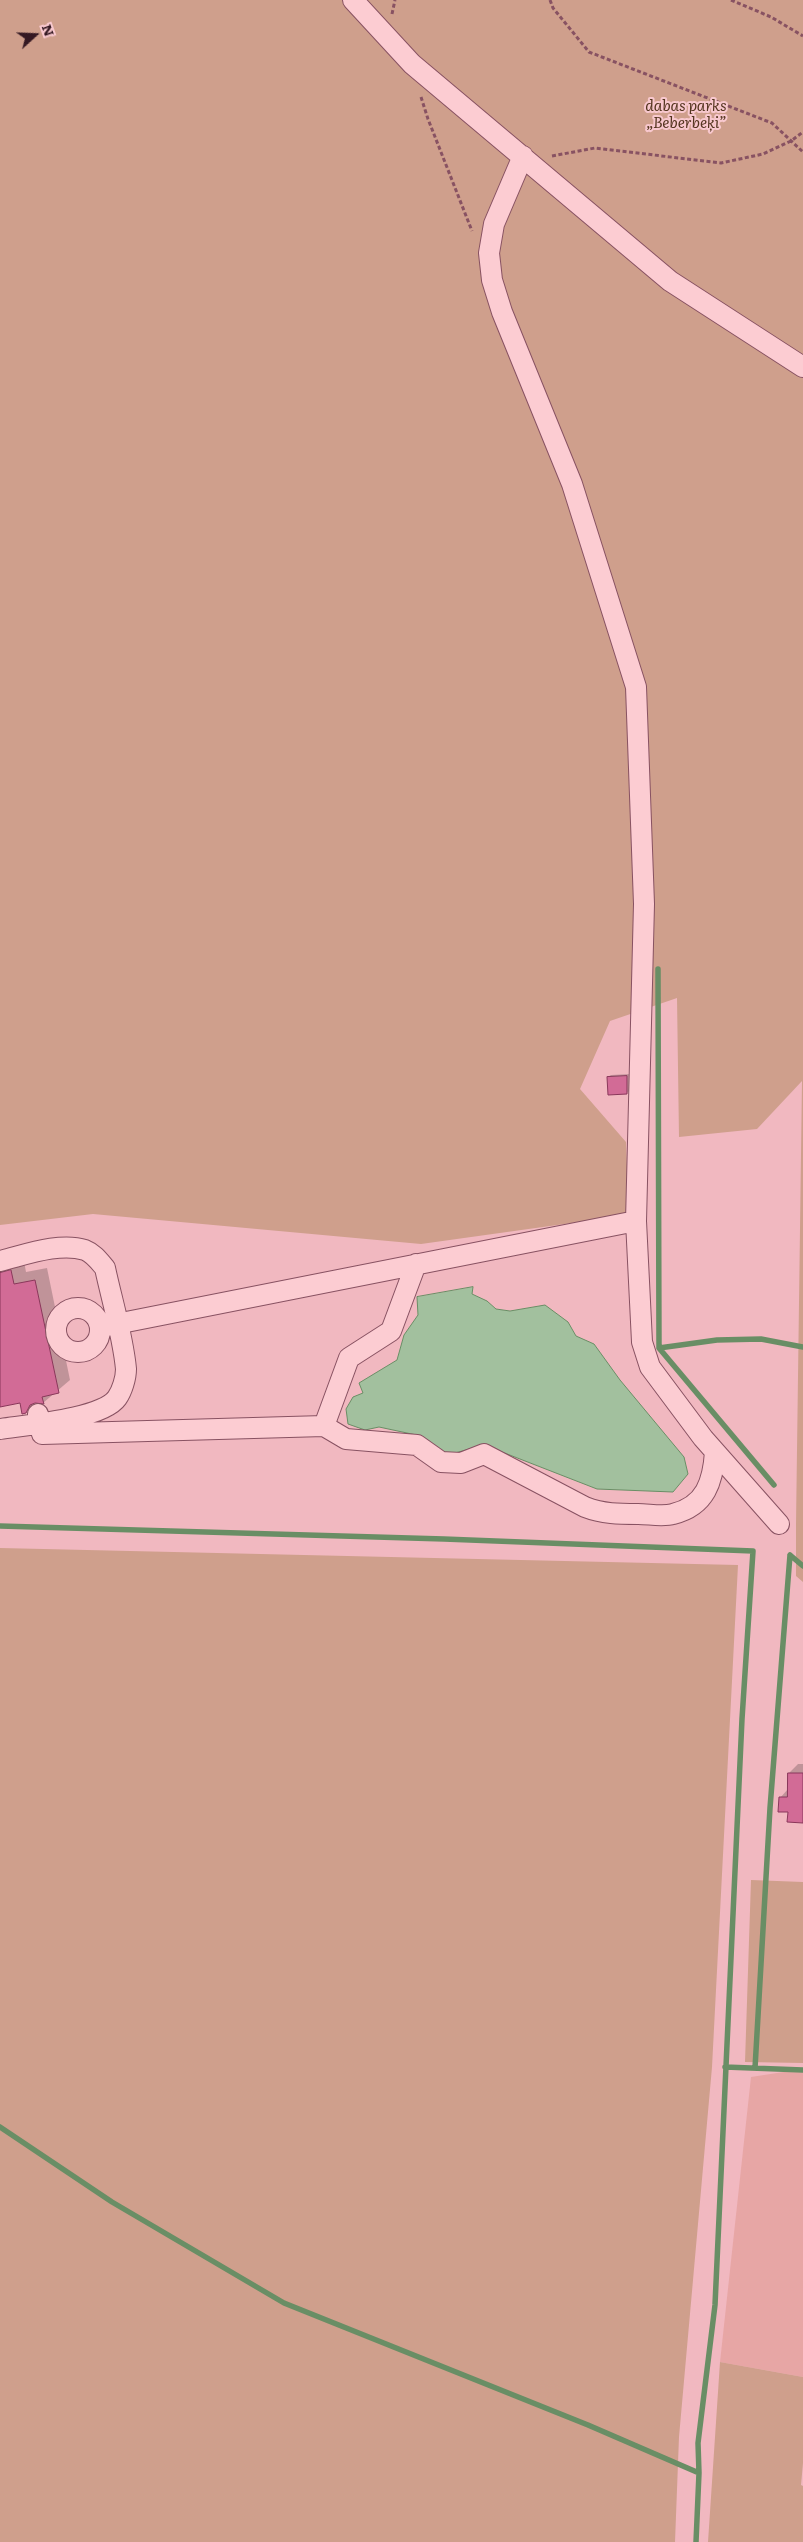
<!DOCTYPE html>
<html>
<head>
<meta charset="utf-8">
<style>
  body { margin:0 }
  #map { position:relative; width:803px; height:2542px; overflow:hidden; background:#f1b8c0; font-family:Literata,serif }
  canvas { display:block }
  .north { position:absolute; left:10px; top:10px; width:50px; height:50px; -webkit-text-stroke:4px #f8c8ce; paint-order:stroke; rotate:70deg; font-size:14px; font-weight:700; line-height:20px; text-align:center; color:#351923 }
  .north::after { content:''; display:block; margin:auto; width:18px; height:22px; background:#351923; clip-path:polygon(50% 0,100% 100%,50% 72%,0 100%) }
</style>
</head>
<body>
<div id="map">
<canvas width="803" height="2542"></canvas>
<div class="north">N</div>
</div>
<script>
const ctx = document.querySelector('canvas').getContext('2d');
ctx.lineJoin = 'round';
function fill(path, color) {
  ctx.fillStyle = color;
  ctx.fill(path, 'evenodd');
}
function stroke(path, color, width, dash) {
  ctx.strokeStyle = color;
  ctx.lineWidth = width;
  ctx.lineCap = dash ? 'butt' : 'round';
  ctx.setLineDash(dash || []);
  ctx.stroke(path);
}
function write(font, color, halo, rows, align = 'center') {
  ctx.font = font + ' Literata,serif';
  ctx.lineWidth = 4;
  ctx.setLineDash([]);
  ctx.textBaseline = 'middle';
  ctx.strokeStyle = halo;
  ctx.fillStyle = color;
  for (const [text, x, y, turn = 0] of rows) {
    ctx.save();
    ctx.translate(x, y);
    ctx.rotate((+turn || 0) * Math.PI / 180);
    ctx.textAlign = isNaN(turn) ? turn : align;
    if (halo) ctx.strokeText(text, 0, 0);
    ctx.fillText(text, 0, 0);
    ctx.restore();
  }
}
fill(new Path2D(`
  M803,2069V2377L720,2362L751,2077Z`), '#e7a6a5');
fill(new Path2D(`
  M0,0H803V1582L796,1576V1524L802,1081L757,1129L679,1137L677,998L610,1021L580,1089L626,1142L629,1215L421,1244L93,1214L0,1225Z
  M0,1548L738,1565L712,2067L679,2437L675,2542H0Z
  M751,1880L803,1882V2063L745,2062Z
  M720,2362L803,2377V2463L801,2485L803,2486V2542H708Z`), '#cf9f8c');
const water = new Path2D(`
  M473,1287L472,1294L487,1301L496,1309L510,1311L545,1305L568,1322L576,1336L594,1344L620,1380L684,1457L688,1474L673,1492L597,1489L484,1445L444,1456L421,1436L379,1427L365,1430L348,1424L346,1409L353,1397L363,1393L359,1383L397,1360L404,1335L418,1315L417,1297Z`);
fill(water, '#a2c09e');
stroke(water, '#698e65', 1);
fill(new Path2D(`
  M630,1074V1090L627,1093L608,1077L611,1075Z
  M24,1261L26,1272L47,1268L70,1380L43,1403L36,1401L26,1412L21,1401L0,1400V1272L7,1265Z
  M798,1764H803V1822L789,1811L780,1798L788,1789L789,1773Z`), '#0003');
stroke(new Path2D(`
  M658,969L659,1348L774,1485
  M659,1348L717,1340L761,1339L803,1347
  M0,1526L444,1539L753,1551L742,1719L715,2305L698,2443L699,2473L588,2425L284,2303L112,2202L0,2127
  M790,1555L803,1566
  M725,2067L803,2070
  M755,2068L770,1808L790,1555
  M696,2542L699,2473`), '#698e65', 5.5);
const building = new Path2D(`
  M627,1076V1094L608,1095L607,1077Z
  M11,1270L14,1284L35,1280L59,1393L42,1397L44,1404L35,1403L30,1405L26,1413L22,1414L20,1403L0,1407V1273Z
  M788,1773H803V1823L787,1822L788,1812H778L779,1797H787Z`);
fill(building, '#d26b96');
stroke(building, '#89375a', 1);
const minor = new Path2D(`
  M353,0L412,64L670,281L803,367
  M523,156L494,224L489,253L492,280L502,312L572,484L636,687L644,904L636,1221L642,1342L650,1367L703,1438L779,1524
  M0,1261C25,1255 59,1242 85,1250C93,1253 99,1261 105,1268C112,1301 123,1336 126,1369C126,1378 122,1391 117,1398C102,1419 26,1425 0,1429
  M56 1330a22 22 0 1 1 44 0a22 22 0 1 1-44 0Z
  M101,1327L636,1221
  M38,1414L42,1434L324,1426L349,1358L391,1331L416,1264
  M324,1426L346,1439L417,1445L441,1462L461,1463L484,1454L585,1507C603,1514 619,1514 638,1514C649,1514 663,1517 673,1514C706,1506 713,1481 715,1452`);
stroke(minor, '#885262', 22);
stroke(new Path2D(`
  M550,0L553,8L589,52L772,123L803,152
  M731,0L771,17L803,36
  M392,14L395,0
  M421,97L428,119L472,231
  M552,156L595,148L721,163L763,154L791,141L803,132`), '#885262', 3, [4, 2.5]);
stroke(minor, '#fcccd2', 20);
write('italic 15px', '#53341e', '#f8c8ce', [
  ["dabas parks",686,107],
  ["„Beberbeķi”",686,124]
]);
</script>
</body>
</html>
